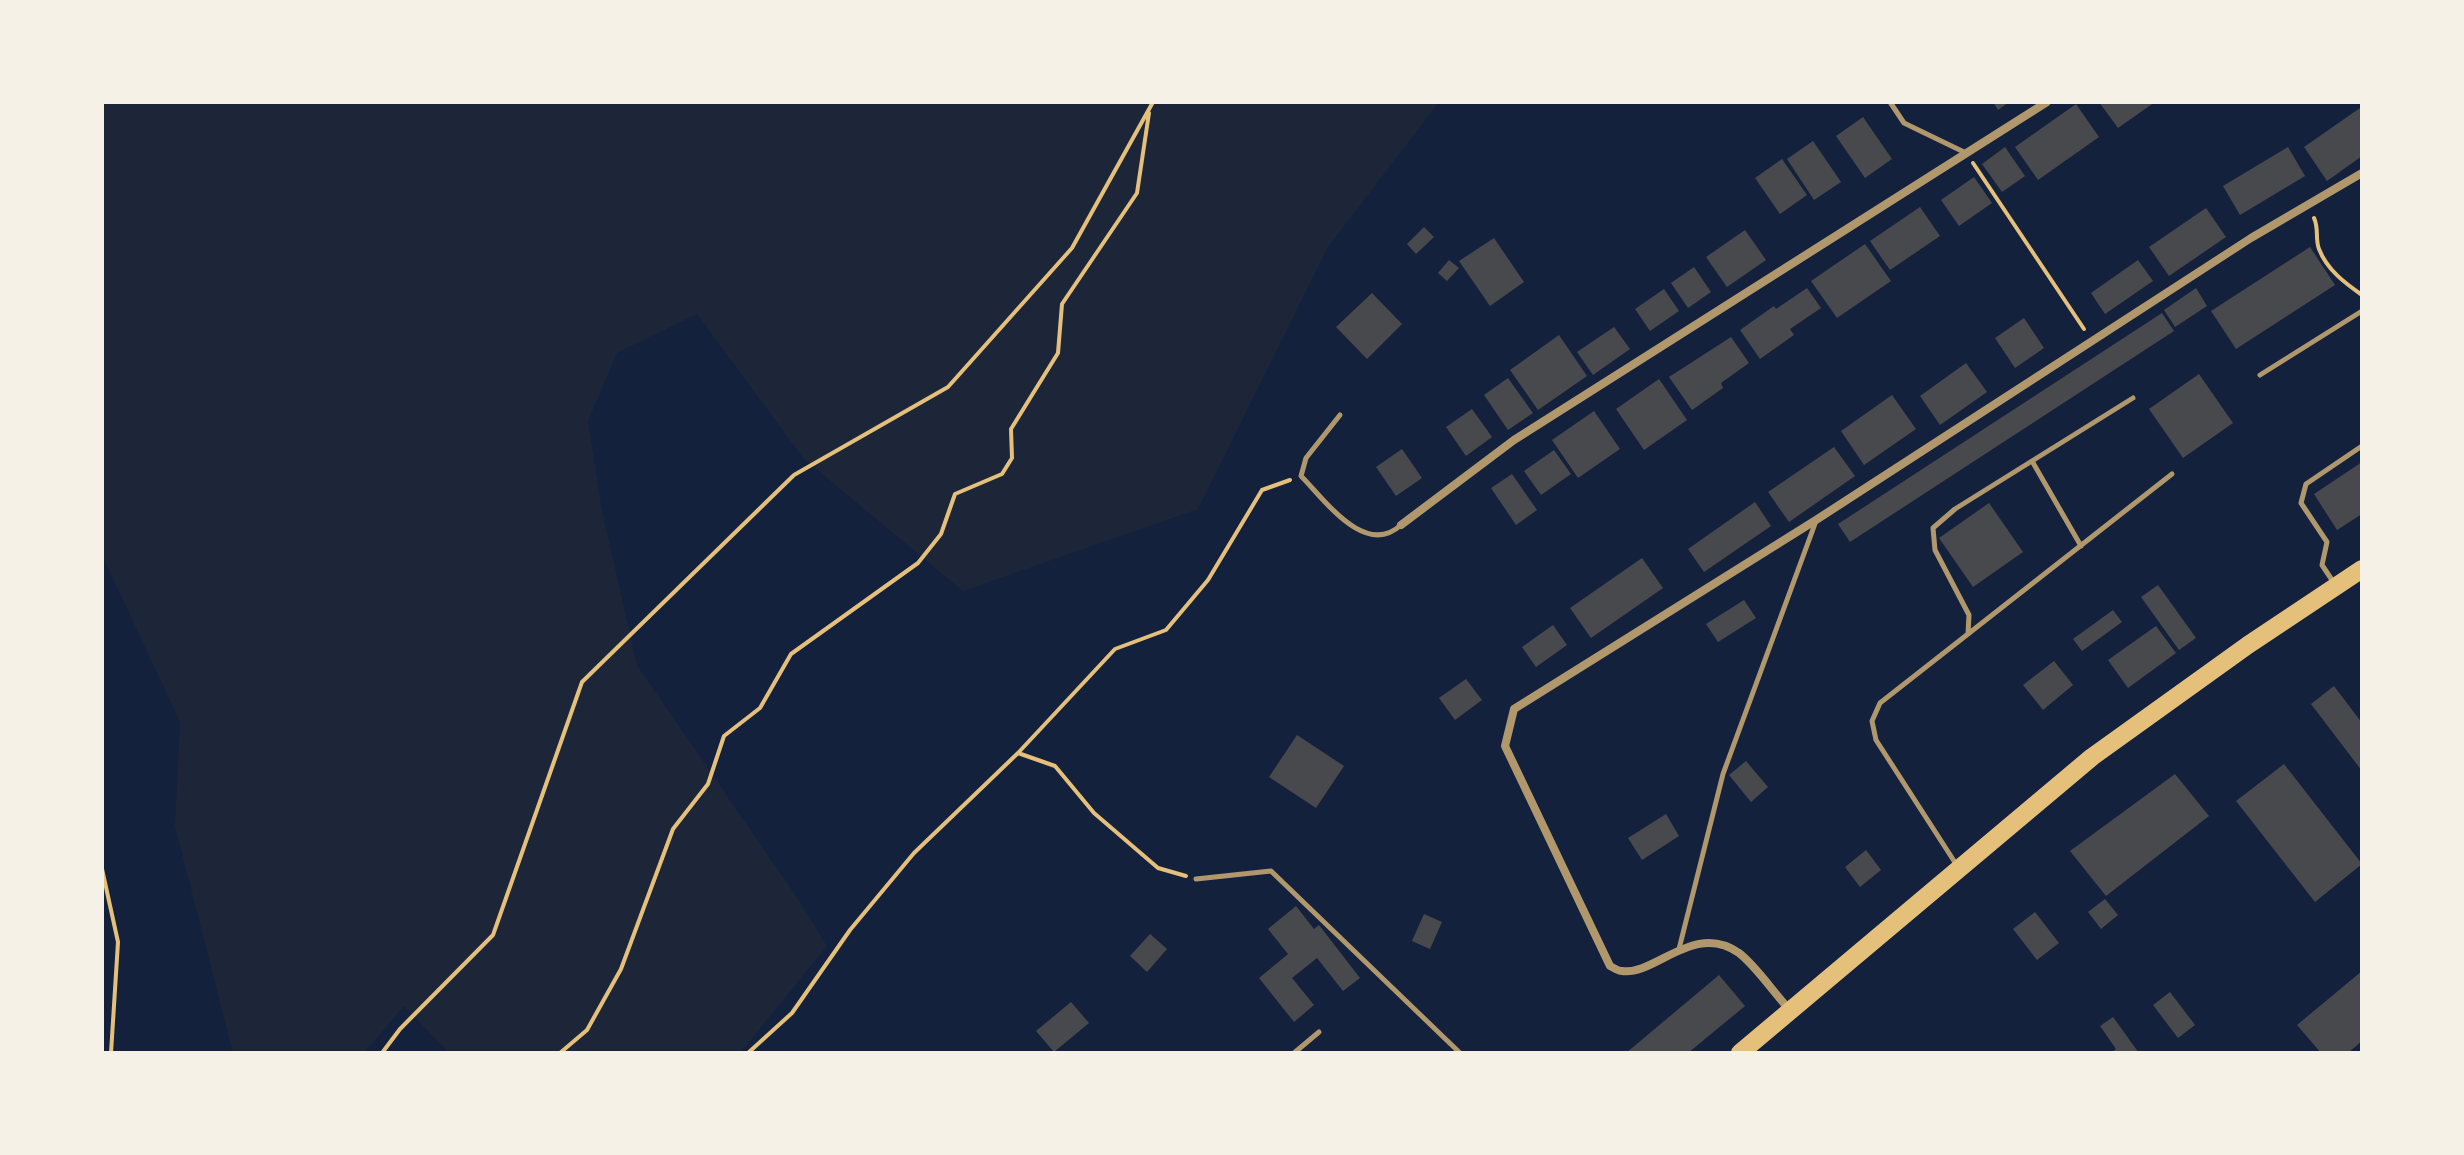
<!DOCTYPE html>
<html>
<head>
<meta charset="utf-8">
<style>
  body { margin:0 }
  #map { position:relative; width:2464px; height:1155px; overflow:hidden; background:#14213d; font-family:Figtree,sans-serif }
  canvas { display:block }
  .frame { position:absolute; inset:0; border:104px solid #f6f1e7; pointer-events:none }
</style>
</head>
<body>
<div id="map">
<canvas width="2464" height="1155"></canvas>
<div class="frame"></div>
</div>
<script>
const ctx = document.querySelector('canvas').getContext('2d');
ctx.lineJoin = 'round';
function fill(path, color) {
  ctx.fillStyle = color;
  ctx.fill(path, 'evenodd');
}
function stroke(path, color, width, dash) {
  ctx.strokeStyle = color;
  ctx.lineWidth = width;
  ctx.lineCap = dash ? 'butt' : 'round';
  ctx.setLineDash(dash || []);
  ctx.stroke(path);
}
fill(new Path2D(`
  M102,102H1439L1328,247L1198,509L963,591L804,459L697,314L617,353L588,421L602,511L637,665L800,902L827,946L740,1053H449L404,1006L364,1053H233L175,826L180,722L102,555Z`), '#1d2539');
fill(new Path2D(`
  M1993,102H2009L1998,110Z
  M2099,102H2155L2118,128Z
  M2076,104L2099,137L2038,180L2015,147Z
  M2360,108L2362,112V156L2327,181L2304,147Z
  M1863,117L1892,159L1865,178L1836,136Z
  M1813,141L1841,182L1814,200L1787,159Z
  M2005,147L2025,176L2002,192L1982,164Z
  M2288,147L2305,176L2240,215L2223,186Z
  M1782,159L1807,195L1780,214L1755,178Z
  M1974,177L1992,203L1959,226L1941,200Z
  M1920,207L1940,236L1890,270L1870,241Z
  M2206,208L2226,237L2169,276L2149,247Z
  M1424,227L1434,237L1416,254L1407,244Z
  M1745,230L1766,260L1727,287L1706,257Z
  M1494,238L1524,282L1490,306L1459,261Z
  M1865,244L1891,281L1837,318L1811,281Z
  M2310,247L2335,285L2236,349L2211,311Z
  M1449,260L1459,268L1447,281L1438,273Z
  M2138,260L2153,281L2105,314L2091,293Z
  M1694,267L1711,292L1688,308L1671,283Z
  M1807,288L1821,308L1790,329L1794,335L1760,359L1740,330L1774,306L1776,309Z
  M2196,288L2207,306L2175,327L2164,310Z
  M1664,289L1679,311L1650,331L1635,309Z
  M1372,293L1402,324L1367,359L1336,327Z
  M2162,313L2174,331L1850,542L1838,524Z
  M2024,318L2044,348L2015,368L1995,338Z
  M1614,327L1630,349L1593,375L1577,352Z
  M1559,335L1587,376L1538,410L1510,370Z
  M1731,337L1749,363L1721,383L1723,388L1692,410L1669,377Z
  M1966,363L1987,392L1940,425L1920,396Z
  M2199,374L2233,423L2183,458L2149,409Z
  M1508,378L1533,413L1508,430L1484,395Z
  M1659,379L1687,420L1644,450L1616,409Z
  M1892,395L1916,429L1864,465L1841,431Z
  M1472,409L1492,437L1466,456L1446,427Z
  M1594,411L1620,449L1578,478L1552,440Z
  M1834,447L1855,476L1789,522L1768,492Z
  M1402,449L1422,478L1396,496L1376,467Z
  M1554,450L1571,474L1541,495L1524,471Z
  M2362,462V514L2337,530L2314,494Z
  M1512,474L1537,510L1516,525L1491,488Z
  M1755,502L1771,526L1704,572L1688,549Z
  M1989,503L2023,552L1973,587L1939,538Z
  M1642,558L1663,588L1591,638L1570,608Z
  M2158,585L2196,638L2179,650L2141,597Z
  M1744,600L1756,618L1718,642L1706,624Z
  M2113,610L2122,622L2082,651L2073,639Z
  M1553,625L1567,645L1536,667L1522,647Z
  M2156,626L2176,653L2128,688L2108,660Z
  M2054,661L2073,685L2043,710L2023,685Z
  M1466,679L1482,700L1455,720L1439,698Z
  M2334,686L2362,723V771L2311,704Z
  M1297,735L1344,766L1316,808L1269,777Z
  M1746,761L1768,787L1751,802L1729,775Z
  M2284,764L2362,864L2315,902L2236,801Z
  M2175,774L2209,816L2106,896L2070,851Z
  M1666,814L1679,836L1642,860L1628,838Z
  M1866,850L1881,870L1860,887L1845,867Z
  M2105,899L2118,915L2101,929L2088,912Z
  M1296,906L1314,929L1319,925L1360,978L1343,991L1317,958L1292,978L1314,1005L1294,1022L1259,978L1288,954L1268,929Z
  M2035,912L2059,943L2037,960L2013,929Z
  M1424,914L1442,922L1430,949L1412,941Z
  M1150,934L1167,949L1147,972L1130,956Z
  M2362,971V1041L2348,1053H2321L2297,1025Z
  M1719,975L1745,1006L1688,1053H1626Z
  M2170,992L2195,1025L2178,1038L2153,1005Z
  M1071,1002L1089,1023L1054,1052L1036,1031Z
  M2113,1017L2139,1053H2111L2116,1049L2100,1026Z`), '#48494c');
stroke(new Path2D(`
  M1973,163L2084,329
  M2314,218C2319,228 2315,239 2319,249C2327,270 2345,283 2362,295
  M1018,753L1055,766L1094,813L1158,868L1186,876
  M102,869L118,942L111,1053
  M382,1053L400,1029L493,935L582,682L794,475L948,387L1072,248L1153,102
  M560,1053L587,1030L621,969L673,829L708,784L724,736L760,708L791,654L918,563L941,534L955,494L1002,474L1012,458L1011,429L1058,353L1062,304L1137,193L1149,113
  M748,1053L792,1013L850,930L914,853L1018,753L1115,649L1166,630L1208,580L1262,490L1290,480`), '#e5c07b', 4);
stroke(new Path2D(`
  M1890,102L1904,123L1966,153
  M2260,375L2362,311
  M1340,415L1306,458L1301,476C1325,500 1365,558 1401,525
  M2032,461L2081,546
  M2334,583L2322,565L2327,542L2301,503L2306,484L2362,446
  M1968,634L1969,615L1935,550L1933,528L1955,509L2133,398
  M1956,864L1876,740L1872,721L1880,703L2172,474
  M1196,879L1271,871L1460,1053
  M1679,949L1723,774L1816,521
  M1294,1053L1319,1032`), '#b1986c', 5);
stroke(new Path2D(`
  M1401,525L1514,440L2047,102
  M1789,1009C1774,993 1756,966 1739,953C1694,921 1655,976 1622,971C1618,971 1614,968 1610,966L1505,746L1514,709L1816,520L2251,238L2362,173`), '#b1986c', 8);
stroke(new Path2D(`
  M1740,1053L2092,757L2248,645L2362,569`), '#e5c07b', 18);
</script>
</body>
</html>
